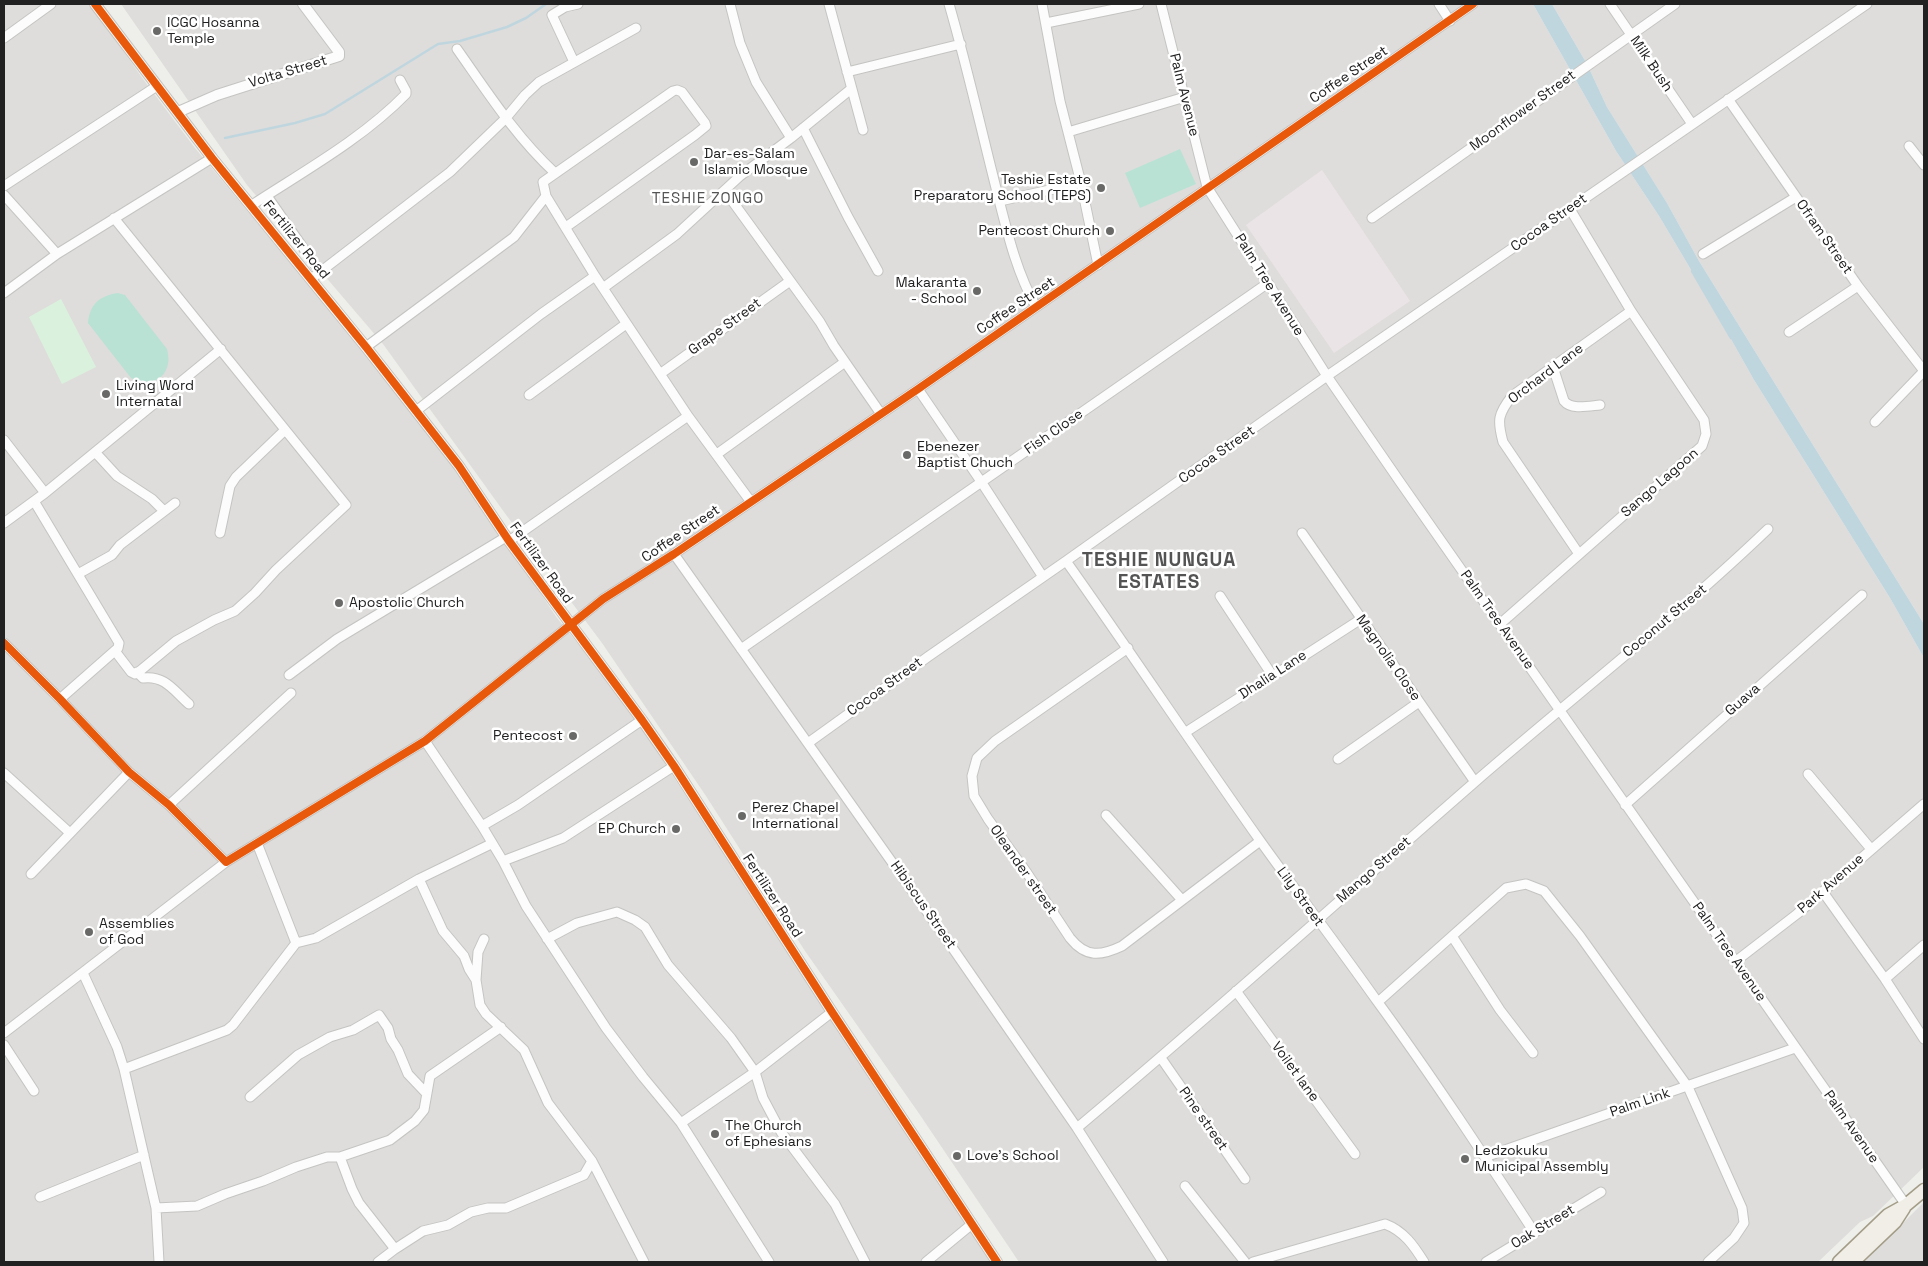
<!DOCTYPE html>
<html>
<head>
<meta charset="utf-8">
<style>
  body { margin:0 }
  #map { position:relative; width:1928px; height:1266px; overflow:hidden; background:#eeeeea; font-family:"Space Grotesk",sans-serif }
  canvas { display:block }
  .frame { position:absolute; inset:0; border:5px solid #212121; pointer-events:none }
</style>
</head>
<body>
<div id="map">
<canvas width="1928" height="1266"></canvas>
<div class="frame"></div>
</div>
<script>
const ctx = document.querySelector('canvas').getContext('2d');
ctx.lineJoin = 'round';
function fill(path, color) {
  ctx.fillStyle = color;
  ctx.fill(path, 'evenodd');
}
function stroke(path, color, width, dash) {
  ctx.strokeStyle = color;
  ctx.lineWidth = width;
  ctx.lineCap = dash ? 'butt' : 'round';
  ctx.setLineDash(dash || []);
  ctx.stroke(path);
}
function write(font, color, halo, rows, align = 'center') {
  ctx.font = font + ' "Space Grotesk",sans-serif';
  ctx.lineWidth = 5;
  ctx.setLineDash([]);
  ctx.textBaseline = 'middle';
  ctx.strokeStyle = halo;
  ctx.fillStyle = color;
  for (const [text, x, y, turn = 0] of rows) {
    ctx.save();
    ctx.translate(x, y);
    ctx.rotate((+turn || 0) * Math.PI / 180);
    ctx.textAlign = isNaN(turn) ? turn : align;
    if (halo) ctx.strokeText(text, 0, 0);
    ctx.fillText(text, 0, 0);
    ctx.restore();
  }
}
fill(new Path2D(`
  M4,4H90L143,79L195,148L310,286L361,345L454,464L557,618L600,671L639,724L991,1262H4Z
  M121,4H1533L1616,151L1659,216L1706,295L1754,380L1890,598L1924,658V1167L1873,1216L1860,1222L1818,1262H1019L918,1112L805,951L706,796L602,643L504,512L383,344L247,185Z
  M1552,4H1924V624L1699,261L1667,203L1607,107L1587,64Z
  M1924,1202V1262H1864Z`), '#dedddb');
fill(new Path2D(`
  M1322,170L1410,301L1334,353L1246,225Z`), '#ebe4e7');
fill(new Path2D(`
  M61,299L96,367L62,384L29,317Z`), '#daf2dd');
fill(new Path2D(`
  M1180,149L1196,184L1140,208L1125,173Z
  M118,293L125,295L167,349C174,375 154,389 131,378L88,323C90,304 99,296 118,293Z`), '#b9e2d5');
fill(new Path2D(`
  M1533,4H1552L1587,64L1607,107L1667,203L1699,261L1924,624V658L1890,598L1754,380L1706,295L1659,216L1616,151Z`), '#c0d6df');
stroke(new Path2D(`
  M225,138L295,123L325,114L438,44L460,41L507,27L526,18L546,4
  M1692,271L1731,338`), '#c0d6df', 2.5);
const minor = new Path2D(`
  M730,4L740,43L756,82L791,138
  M829,4L863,130
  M949,4C967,66 981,129 997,192C1007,231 1016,271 1036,307
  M1042,4L1060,101L1081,183L1098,265
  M1161,4L1207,187L1327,376L1400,482L1906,1205
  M1439,4L1450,21
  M1610,4L1692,124
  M1046,23L1139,4
  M4,38L51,4
  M457,49C488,93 516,137 555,173
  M574,62L552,15L565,7L578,4
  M847,72L961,44
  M1728,99L1858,286L1924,371
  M803,128L848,217L878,271
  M1068,132L1185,97
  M1909,146L1924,165
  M4,186L157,86
  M725,191L820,322L834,346L881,414
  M4,195L57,254
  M267,196L320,272
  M546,196L543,182L673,91L677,90L682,92L705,123L706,126L695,135L566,227
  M1000,201L1081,183
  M252,205C304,171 362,139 406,94V91L400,80
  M114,218L346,505L276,570L255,593L235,611L214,620L176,641L141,670L135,674L131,672L115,651
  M1372,218L1675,4
  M1703,254L1796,197
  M311,279L450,172L505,119L525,95L539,82L636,28
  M603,288L677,234L740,176L791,138L851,89
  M4,293L57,254L212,158
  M1789,332L1858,286
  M366,347L514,237L546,196L595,276
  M1553,367L1564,401C1571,410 1589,406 1600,405
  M660,374L790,281
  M918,389L982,483L1043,577
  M529,395L626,324
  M416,411L541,314L595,276L688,416
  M1875,422L1924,371
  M4,440L45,493
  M95,452L117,476L152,499L164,511
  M717,454L845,362
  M34,501L119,643L118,648L60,699
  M4,523L45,493L221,349
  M220,533L230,486L236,477L285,430
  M1302,533L1475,782
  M509,541L688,416L751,502
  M674,554L947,940L1077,1128L1163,1262
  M1579,554L1503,442C1497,420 1498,414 1512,396L1631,311
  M1066,561C1132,654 1195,749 1261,842C1299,895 1339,947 1377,1001C1432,1076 1483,1154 1534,1232
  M78,574L112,555L120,545L175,503
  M1220,596L1272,675
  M1500,624L1702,446L1706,434L1704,420L1631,311L1570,209
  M4,643L60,699L129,772L169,805L226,862L425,741L603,599L674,554L918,389L1473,4
  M1128,648L995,741L977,758L972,776L974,796L988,819L1027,873L1070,938C1086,958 1101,956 1122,946L1260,841
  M741,649L1268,283
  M137,672L143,678C165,675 174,691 189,704
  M289,675L337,639L506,537
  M1186,732L1361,619
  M425,741L482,826L518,805L642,720
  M808,743L929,656L1066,561L1327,376L1867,4
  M1338,759L1419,702
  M4,773L70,833
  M1808,774L1871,849
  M169,805L291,693
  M1625,805L1862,595
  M1106,815L1182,900
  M482,826L503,861L563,838L674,766
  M503,861L526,906L606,1028L643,1077L681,1123L755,1072L832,1012
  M31,874L129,772
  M419,879L443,931L464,956L469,969L476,980
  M1823,892L1885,979L1924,1039
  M1452,936L1500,1010L1533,1053
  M484,939L478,952L476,980L480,1005L486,1014L524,1050L548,1103L592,1161L644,1262
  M547,939L577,923L617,912L635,920L645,927L668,965L731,1038L755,1072L763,1098L781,1132L835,1204L865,1262
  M296,943L316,938L419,879L491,844
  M1736,961L1797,914L1924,804
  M83,973L117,1047L124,1069L156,1208L159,1262
  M1885,979L1924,945
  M1236,991L1355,1154
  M1378,1002L1506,888L1526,884L1544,891L1580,936L1688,1087L1742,1208L1744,1223L1734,1238L1708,1262
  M4,1033L226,862
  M4,1045L34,1091
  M1161,1058L1245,1179
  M124,1069L227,1030L233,1025L296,943L257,843
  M250,1097L298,1055L330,1037L353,1030L379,1015L388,1028L391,1039L398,1050L408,1074L426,1093
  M681,1123L769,1262
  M1077,1128C1212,1015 1343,897 1476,781C1573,697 1675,618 1768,529
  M340,1157L352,1189L359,1203L395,1249
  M1485,1157L1795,1048
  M1185,1186L1245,1262
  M40,1197L144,1155
  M156,1208L197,1206L225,1194L263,1181L296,1167L327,1157H340L390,1140L415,1121L424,1110L430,1076L501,1027
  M378,1262L395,1249L423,1231L448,1225L471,1212L488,1208H506L584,1175L592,1161
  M926,1262L972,1224
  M1253,1262L1385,1224C1404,1231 1414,1246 1424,1262
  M1486,1262L1601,1192`);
const tertiary = new Path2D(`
  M95,4L212,158L366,347L459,466L509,541L642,720L674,766L832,1012L997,1262
  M178,112L217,95L339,56V52L303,4`);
const primary = new Path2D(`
  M1839,1262L1888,1215L1906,1205L1924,1190
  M1853,1262L1895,1222L1904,1208`);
stroke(minor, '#c4c4c2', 11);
stroke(tertiary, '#c4c4c2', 12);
stroke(primary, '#a39d88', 15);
stroke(minor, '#fcfcfc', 9);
stroke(tertiary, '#fcfcfc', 10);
stroke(primary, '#f1eee7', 12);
stroke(new Path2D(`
  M95,4L212,158L366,347L459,466L509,541L642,720L674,766L832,1012L997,1262
  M4,643L60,699L129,772L169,805L226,862L425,741L603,599L674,554L918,389L1473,4`), '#e8590c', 8);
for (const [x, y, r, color] of [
  [157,31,5,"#696967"],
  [694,162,5,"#696967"],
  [1101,188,5,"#696967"],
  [1110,231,5,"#696967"],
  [977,291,5,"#696967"],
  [106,394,5,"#696967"],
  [907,455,5,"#696967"],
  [339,603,5,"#696967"],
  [573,736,5,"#696967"],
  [742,816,5,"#696967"],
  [676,829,5,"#696967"],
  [89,932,5,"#696967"],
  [715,1134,5,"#696967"],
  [957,1156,5,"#696967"],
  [1465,1159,5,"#696967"]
]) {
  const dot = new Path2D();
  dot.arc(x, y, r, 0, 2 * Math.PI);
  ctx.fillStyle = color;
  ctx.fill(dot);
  stroke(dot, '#fff', 2);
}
write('14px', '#212121', '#fff', [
  ["ICGC Hosanna",167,23],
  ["Temple",167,39],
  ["Dar-es-Salam",704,154],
  ["Islamic Mosque",704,170],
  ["Teshie Estate",1091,180,"right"],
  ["Preparatory School (TEPS)",1091,196,"right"],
  ["Pentecost Church",1100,231,"right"],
  ["Makaranta",967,283,"right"],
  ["- School",967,299,"right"],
  ["Living Word",116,386],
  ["Internatal",116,402],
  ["Ebenezer",917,447],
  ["Baptist Chuch",917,463],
  ["Apostolic Church",349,603],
  ["Pentecost",563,736,"right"],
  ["Perez Chapel",752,808],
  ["International",752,824],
  ["EP Church",666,829,"right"],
  ["Assemblies",99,924],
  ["of God",99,940],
  ["The Church",725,1126],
  ["of Ephesians",725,1142],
  ["Ledzokuku",1475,1151],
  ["Municipal Assembly",1475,1167],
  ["Love's School",967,1156]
], 'left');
write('14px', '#212121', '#fff', [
  ["Milk Bush",1651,64,56],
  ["Volta Street",288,72,-17],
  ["Coffee Street",1349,75,-34],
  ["Palm Avenue",1184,95,76],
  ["Moonflower Street",1523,111,-36],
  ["Cocoa Street",1549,223,-35],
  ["Ofram Street",1824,237,55],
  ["Fertilizer Road",296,240,51],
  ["Palm Tree Avenue",1269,285,58],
  ["Coffee Street",1016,306,-34],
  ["Grape Street",725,327,-36],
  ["Orchard Lane",1546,374,-37],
  ["Fish Close",1054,432,-35],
  ["Cocoa Street",1217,455,-35],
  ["Sango Lagoon",1660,483,-41],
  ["Coffee Street",681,534,-34],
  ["Fertilizer Road",541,563,54],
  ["Palm Tree Avenue",1497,620,55],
  ["Coconut Street",1665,621,-40],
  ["Magnolia Close",1388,658,55],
  ["Dhalia Lane",1273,675,-33],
  ["Cocoa Street",885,687,-36],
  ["Guava",1743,700,-41],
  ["Oleander street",1023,870,55],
  ["Mango Street",1374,870,-41],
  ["Park Avenue",1831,884,-41],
  ["Fertilizer Road",772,896,57],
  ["Lily Street",1300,897,54],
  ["Hibiscus Street",923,905,55],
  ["Palm Tree Avenue",1729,952,55],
  ["Voilet lane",1295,1072,54],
  ["Palm Link",1640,1103,-19],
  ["Pine street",1203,1119,55],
  ["Palm Avenue",1851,1127,55],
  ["Oak Street",1543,1227,-31]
]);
ctx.letterSpacing = '1px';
write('15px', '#545454', '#fff', [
  ["TESHIE ZONGO",708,199]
]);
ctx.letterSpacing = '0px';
ctx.letterSpacing = '1px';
write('bold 19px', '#545454', '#fff', [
  ["TESHIE NUNGUA",1159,561],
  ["ESTATES",1159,583]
]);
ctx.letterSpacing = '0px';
</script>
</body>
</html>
